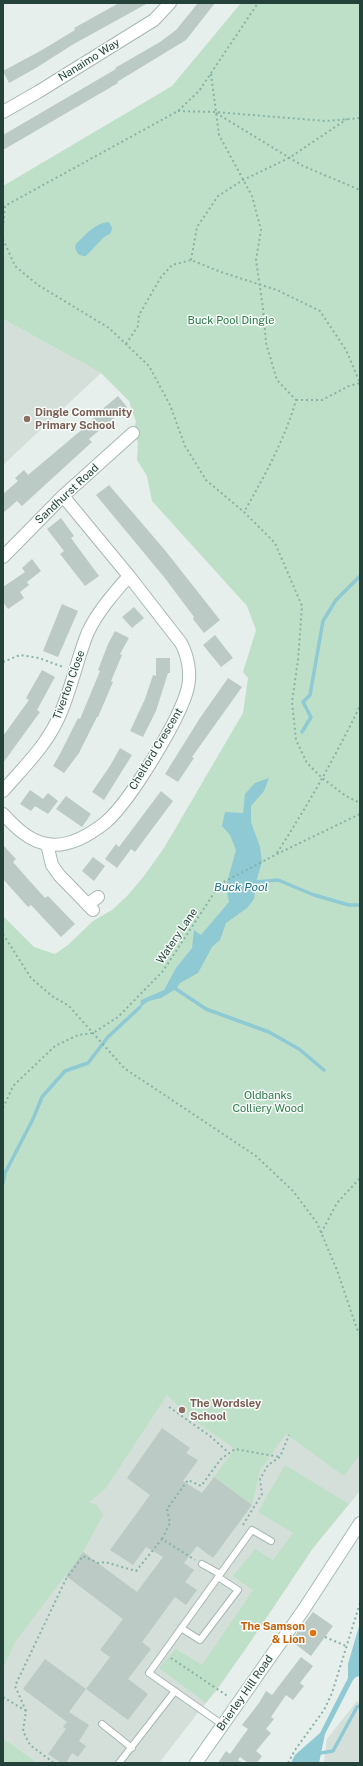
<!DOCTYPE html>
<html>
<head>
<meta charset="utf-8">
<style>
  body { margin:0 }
  #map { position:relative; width:363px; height:1766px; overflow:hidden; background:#e6efeb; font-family:"Public Sans",sans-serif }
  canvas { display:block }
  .frame { position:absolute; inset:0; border:4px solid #24423a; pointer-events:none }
</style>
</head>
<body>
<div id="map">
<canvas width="363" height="1766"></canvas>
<div class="frame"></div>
</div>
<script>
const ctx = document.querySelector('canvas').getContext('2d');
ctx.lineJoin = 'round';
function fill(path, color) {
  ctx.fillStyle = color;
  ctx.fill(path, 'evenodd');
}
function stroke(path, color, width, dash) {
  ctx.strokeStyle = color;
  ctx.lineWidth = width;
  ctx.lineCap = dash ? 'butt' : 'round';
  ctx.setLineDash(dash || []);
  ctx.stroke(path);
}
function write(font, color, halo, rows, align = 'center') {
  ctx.font = font + ' "Public Sans",sans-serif';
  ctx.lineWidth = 3;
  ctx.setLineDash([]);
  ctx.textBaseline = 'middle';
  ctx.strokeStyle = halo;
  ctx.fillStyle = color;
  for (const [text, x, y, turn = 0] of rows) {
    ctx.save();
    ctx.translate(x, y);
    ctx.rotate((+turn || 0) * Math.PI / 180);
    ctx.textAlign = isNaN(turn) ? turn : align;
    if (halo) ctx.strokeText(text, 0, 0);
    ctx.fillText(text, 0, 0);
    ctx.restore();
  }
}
fill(new Path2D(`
  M3,319L101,373L3,465Z
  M3,1314L360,1354V1491L313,1548L218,1689L200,1710L159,1763H38L3,1738Z
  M357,1701L360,1703V1763H324L327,1739Z`), '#d4dfda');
fill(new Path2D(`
  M241,3H360V1454L344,1476L286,1434L260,1470L252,1505L214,1477L235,1449L192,1419L167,1395L106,1488L89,1502L97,1505L103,1515L83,1552L15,1642L3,1669V916L34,947L55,954L68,945L93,921L112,910L128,895L144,876L164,848L243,713L248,678L243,672L256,630L247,606L152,501L147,476L137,460L138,442L133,433L136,422L129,401L101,373L3,319V186L172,86Z
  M285,1465L349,1504L313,1548L245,1650L206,1703L159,1668L176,1649L202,1665L253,1590L233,1576L255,1549L273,1560L293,1533L258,1512Z
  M3,1738L38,1763H3Z`), '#bfe0c8');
fill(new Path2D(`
  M109,222L112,228L111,233L104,237L86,256C79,256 77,254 75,247L76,244C85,235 95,223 109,222Z
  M269,778L264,791L251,806V822L260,847L262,862L256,882L254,899L247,908L226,923L220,940L212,947L198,973L180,983L176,989L161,998L149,1001L140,1007L141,1000L164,990L176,968L192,948L194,930L201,935L229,902L226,886L236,850L230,835L222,826L225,812L243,813L245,794L255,783Z
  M360,1623V1676L356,1677L353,1680L325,1734L319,1763H291L295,1755L320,1733L348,1678V1664Z`), '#8ec9d4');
stroke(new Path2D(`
  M302,732L311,717L303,702L310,695L323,621L336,600L360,576
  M256,882L278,880L314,895L349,905H360
  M176,989L206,1009L269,1032L299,1049L324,1070
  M3,1183L5,1173L33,1119L42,1097L65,1071L88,1063L108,1037L140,1007
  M321,1753L333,1751L357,1707L360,1706`), '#8ec9d4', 3.5);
fill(new Path2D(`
  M119,3H148L72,45L36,68L9,83L3,71L42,50L75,30L74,28Z
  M198,3H215L186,40L117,82L118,83L3,150V135L116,69L115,68L160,42L176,30Z
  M118,396L127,407L89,439L92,442L22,506L17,501L3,513V494L18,481L15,478L24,470L28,475L85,427L100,412V411Z
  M109,485L164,549L220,620L204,633L193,619L194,617L164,577L96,495Z
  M61,518L74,536L71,538L99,576L85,586L60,554L64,551L47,529Z
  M32,559L41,571L27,582L29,585L20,592L24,598L8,609L3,602V587L25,572L22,568Z
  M62,604L78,611L58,657L43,651Z
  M134,607L144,618L132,628L122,617Z
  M115,631L129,638L120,654L122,655L111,681L113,682L98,717H97L79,753L64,773L53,766L60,754L78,718L80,719L100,671L98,670L108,644Z
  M215,635L233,658L221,667L203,645Z
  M156,658H170V673H168L156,711L143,737L130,731L145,699L153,675L156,676Z
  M42,670L55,677L37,710L40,712L3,763V736L29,700L26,698Z
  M228,678L242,687L192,757L194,758L178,782L165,774L200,718Z
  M120,748L132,755L104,800L92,792L110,766Z
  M30,790L43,799L48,793L58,801L48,814L35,806L31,811L20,804Z
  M161,791L173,801L135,852L131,849L117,868L105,859L116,844L119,847Z
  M66,796L91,814L82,827L56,809Z
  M3,845L16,859L13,862L27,878L45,898L48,896L75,924L61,937L31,905L28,907L3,879Z
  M93,857L105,866L94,881L82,871Z
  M162,1428L190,1448L186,1453L198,1460L183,1481L202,1493L214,1477L252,1505L213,1558L197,1546L184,1563L194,1570L185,1582L197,1590L186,1605L175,1597L142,1642L151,1649L128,1679L148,1694L128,1720L86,1689L110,1657L100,1650L123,1619L66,1576L83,1552L137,1592L163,1557L146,1547L133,1565L110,1550L150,1495L127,1478Z
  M313,1612L333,1626L311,1656L291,1641Z
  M301,1657L313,1666L300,1683L304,1686L293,1700L286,1695L271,1717L274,1719L266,1729L271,1733L256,1751L262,1756L257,1763H248L240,1757L238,1760L243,1763H218L226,1751L230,1754L248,1729L242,1725L259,1703L266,1691L272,1695Z
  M45,1659L86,1689L69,1712L89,1725L79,1741L86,1746L78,1757L72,1753L66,1763H61L48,1754L66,1729L63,1727L67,1722L23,1689Z`), '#bbcac4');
const lane = new Path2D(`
  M202,1564L220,1574
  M181,1628L200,1640L238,1590L218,1577
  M102,1724L132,1748
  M223,1725L149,1673L252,1530L271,1541
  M119,1763L175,1691`);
const street = new Path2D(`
  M3,112L38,92L154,20L170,3
  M3,557L63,496L133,433
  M3,791C22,769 44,748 57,721C71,693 76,661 88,632C98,611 114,593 129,576
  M3,814C15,827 29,841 47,844C68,848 91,834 106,822C130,801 181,718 188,687C191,673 188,656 181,643L129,576L63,496
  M47,844L52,865L59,875L93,910
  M88,904L98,897`);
const secondary = new Path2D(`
  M196,1763L304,1609L360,1523`);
stroke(lane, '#a8b8b2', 8);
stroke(street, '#a8b8b2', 14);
stroke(secondary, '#a4bbb3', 14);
stroke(new Path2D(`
  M211,74L219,135L252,196L261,230L256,260L263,308L266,343L277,380L296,400C285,439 264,477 244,512
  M178,111L215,112L326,121L360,118
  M216,113L303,166L360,190
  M3,207L178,111L199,91L258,3
  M3,228L5,206
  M3,239L15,266L38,285L109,328L149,366L170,405L185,446L206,480L244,512L275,543L302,606L298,660L292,702L296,740L307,763L322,778L346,796L360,803
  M191,260L197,227L218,196L243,180L289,158L347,119
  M126,344L138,326L139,315L161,277L172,265L191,260L221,272L277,290L320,311L346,350L360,383
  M296,400H322L349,386L360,383
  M3,662L20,655L39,658L63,667
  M277,853C308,805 335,757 360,706
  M3,934L31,978L52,996L69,1006L124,1068L256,1156L293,1191L317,1223L337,1270L357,1329L360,1334
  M3,1108L13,1086L55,1046L78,1035L93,1033L118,1017L163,971L220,884L277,854L360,814
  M321,1233L337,1203L360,1178
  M169,1407L210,1436L229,1453
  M243,1525L262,1494L260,1479L268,1465L280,1457L289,1435
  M162,1539L170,1523L167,1509L188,1480L201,1486L221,1459L235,1449L280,1457
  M325,1637L346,1646
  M171,1658L229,1697
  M3,1697L26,1711L23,1731L30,1745L54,1763
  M26,1711L15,1686L66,1579L83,1556L98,1563L105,1562L136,1571L162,1539L195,1560
  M288,1763L295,1750L324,1710L332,1693L360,1603`), '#86b3a5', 2, [2, 3]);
stroke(lane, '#fff', 6);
stroke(street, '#fff', 12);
stroke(secondary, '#fff', 12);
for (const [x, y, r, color] of [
  [27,419,4,"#8d6e63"],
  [182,1410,4,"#8d6e63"],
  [313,1633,4,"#e8710a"]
]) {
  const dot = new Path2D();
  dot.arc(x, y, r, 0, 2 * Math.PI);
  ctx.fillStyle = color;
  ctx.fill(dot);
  stroke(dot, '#f7fbf9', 1.5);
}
write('11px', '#24423a', '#f7fbf9', [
  ["Nanaimo Way",89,60,-32],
  ["Sandhurst Road",67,494,-43],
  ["Tiverton Close",69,685,-70],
  ["Chelford Crescent",156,749,-59],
  ["Watery Lane",177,936,-56],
  ["Brierley Hill Road",245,1693,-55]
]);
write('11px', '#2d7a4b', '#f7fbf9', [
  ["Buck Pool Dingle",231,321],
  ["Oldbanks",268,1096],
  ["Colliery Wood",268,1109]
]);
write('bold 11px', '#785e54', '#f7fbf9', [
  ["Dingle Community",35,413],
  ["Primary School",35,426],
  ["The Wordsley",190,1404],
  ["School",190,1417]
], 'left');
write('bold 11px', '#c56008', '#f7fbf9', [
  ["The Samson",305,1627],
  ["& Lion",305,1640]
], 'right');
write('italic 12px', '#1c6f80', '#f7fbf9', [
  ["Buck Pool",241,887]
]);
</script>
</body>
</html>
